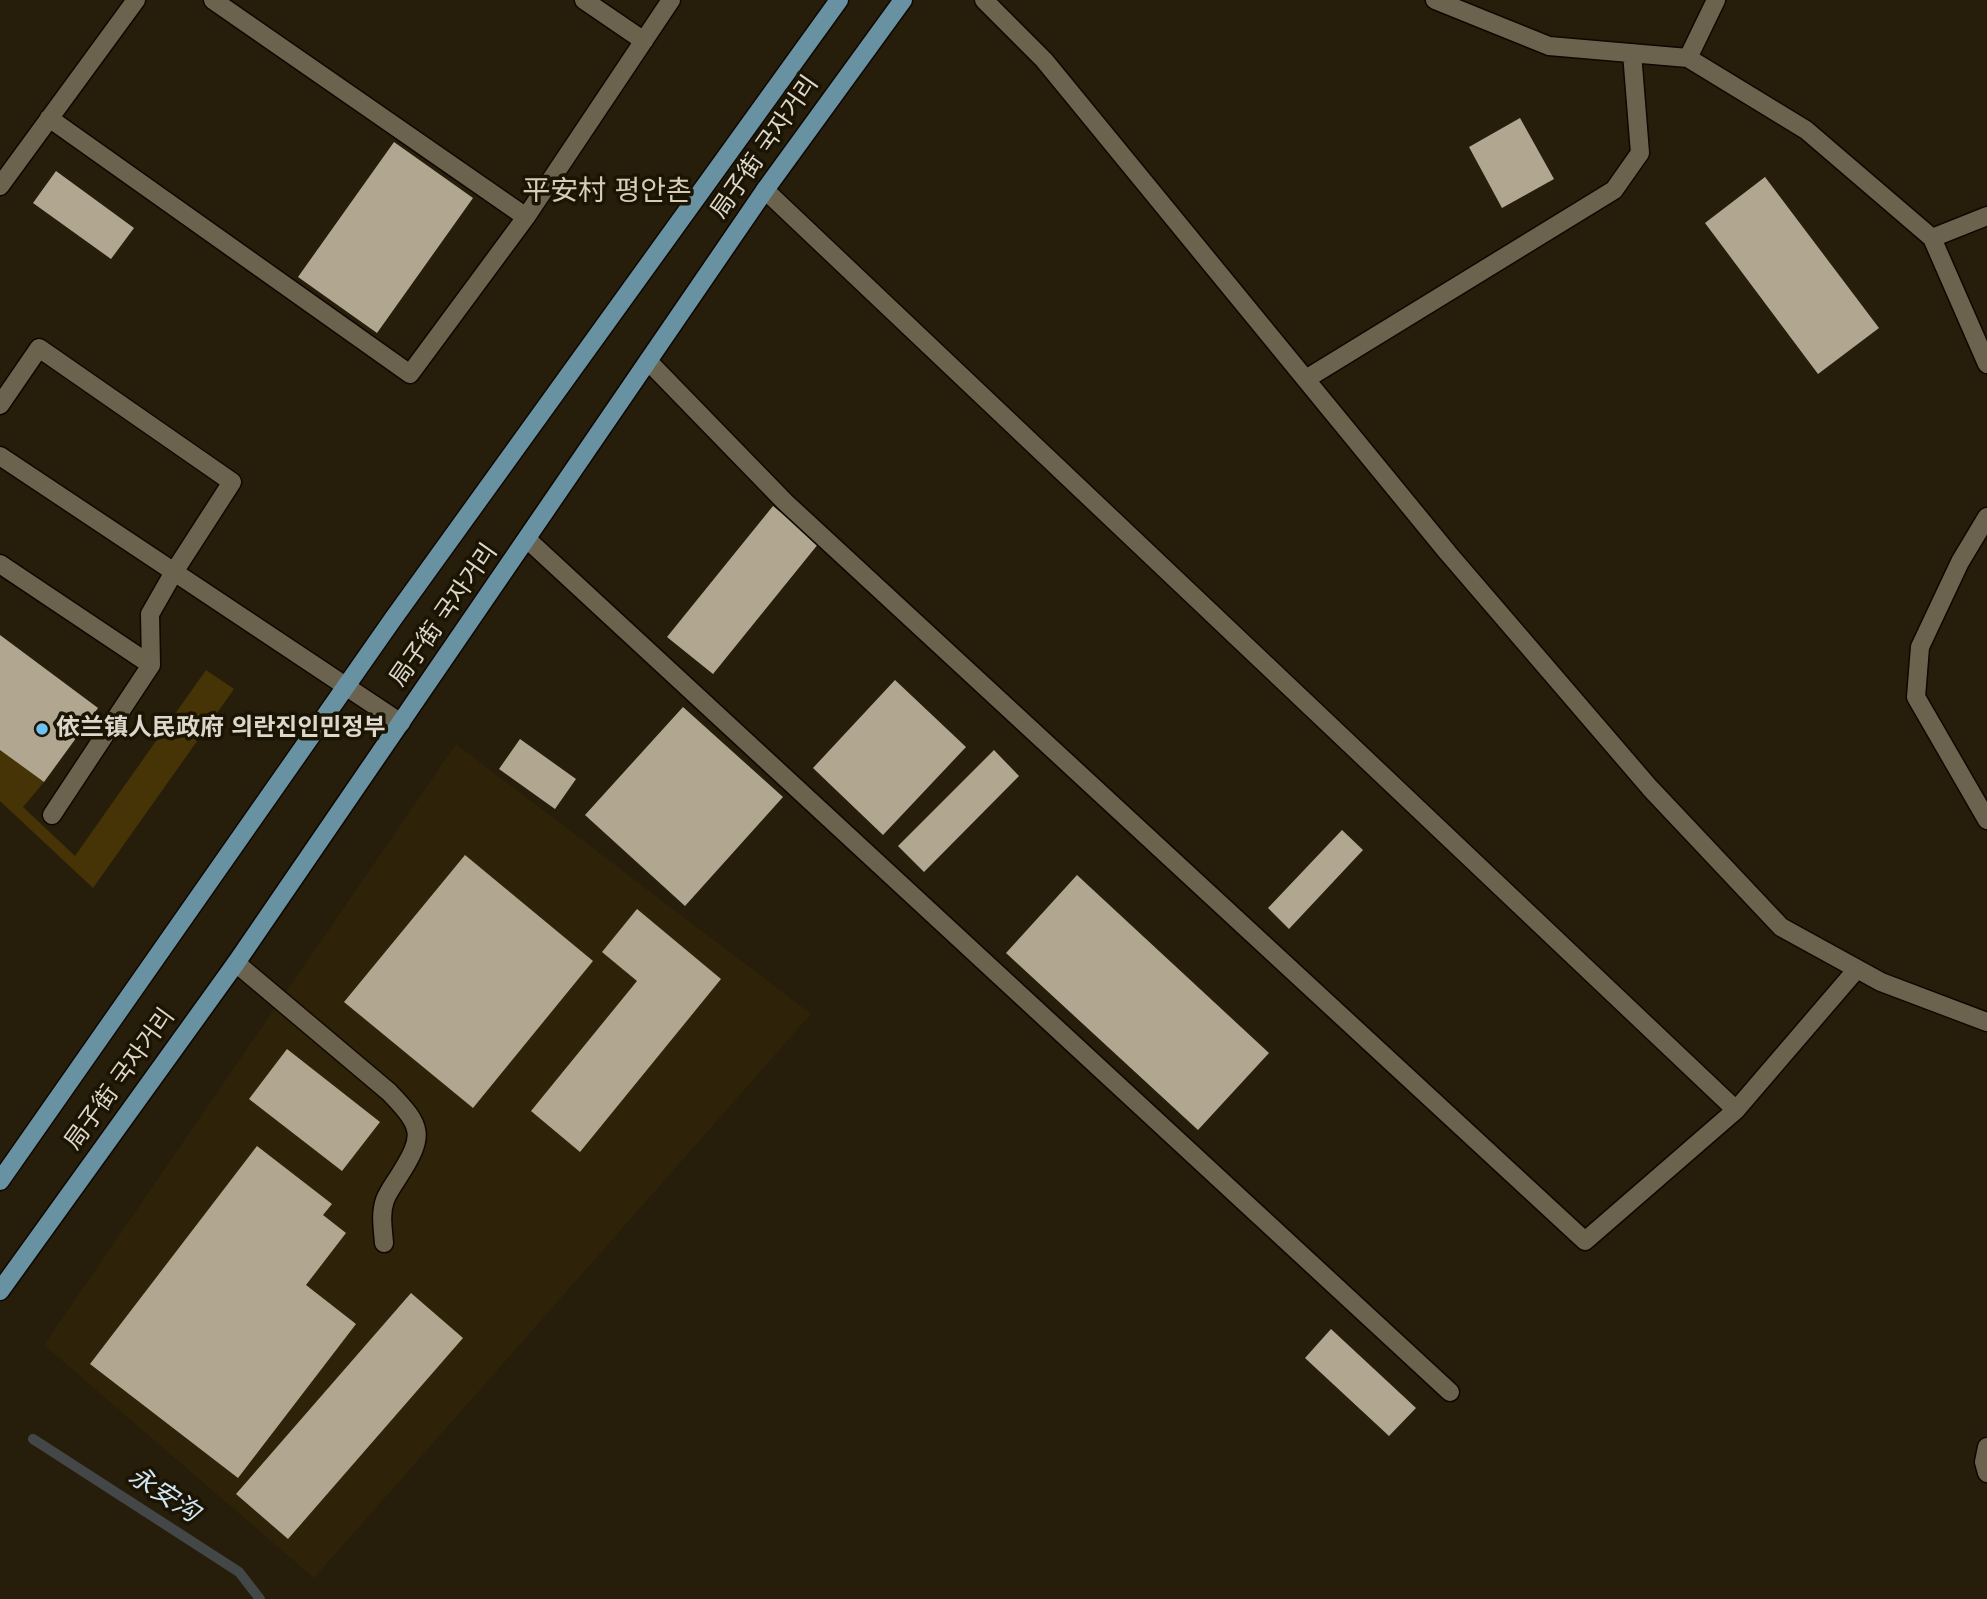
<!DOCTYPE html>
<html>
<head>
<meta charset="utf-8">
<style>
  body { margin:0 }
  canvas { display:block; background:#261d0b }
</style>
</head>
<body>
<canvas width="1987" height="1599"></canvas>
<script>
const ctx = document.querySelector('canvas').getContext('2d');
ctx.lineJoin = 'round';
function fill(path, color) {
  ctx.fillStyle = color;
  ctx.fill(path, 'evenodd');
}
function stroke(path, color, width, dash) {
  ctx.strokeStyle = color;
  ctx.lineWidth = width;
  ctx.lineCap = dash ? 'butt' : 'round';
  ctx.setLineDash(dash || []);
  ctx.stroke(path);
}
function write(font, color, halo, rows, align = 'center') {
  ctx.font = font + ' Jost,"Noto Sans SC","Noto Sans KR",sans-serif';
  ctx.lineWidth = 7;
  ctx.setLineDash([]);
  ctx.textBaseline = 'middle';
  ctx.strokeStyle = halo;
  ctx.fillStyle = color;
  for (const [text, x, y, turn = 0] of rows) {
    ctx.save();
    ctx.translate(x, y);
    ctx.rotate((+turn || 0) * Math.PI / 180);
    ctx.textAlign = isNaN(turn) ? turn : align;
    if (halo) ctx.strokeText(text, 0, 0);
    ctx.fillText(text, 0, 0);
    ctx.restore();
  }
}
fill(new Path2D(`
  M456,744L811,1014L314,1578L44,1345Z`), '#2e2208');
fill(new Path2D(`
  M206,670L234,689L93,888L0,801V750L44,782L23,807L75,856Z`), '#463407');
stroke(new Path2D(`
  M33,1439L239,1572L260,1599`), '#434748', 10);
fill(new Path2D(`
  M1520,118L1554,179L1502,208L1469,147Z
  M394,142L473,198L377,333L298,277Z
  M56,171L134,228L111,259L33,203Z
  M1765,177L1879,328L1818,374L1705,223Z
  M773,506L819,543L713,674L667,637Z
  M0,635L98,708L44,782L0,750Z
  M895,680L966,747L883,835L813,768Z
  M683,707L783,797L685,906L585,815Z
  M520,739L576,779L555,809L499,769Z
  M994,750L1019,776L924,872L898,846Z
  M1342,830L1363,850L1289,929L1268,908Z
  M465,855L593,961L473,1108L344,1002Z
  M1077,875L1269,1053L1198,1130L1006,953Z
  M637,909L721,979L580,1152L531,1111L637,981L602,952Z
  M287,1049L380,1122L342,1171L249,1099Z
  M257,1146L332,1204L323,1215L346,1233L306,1285L356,1324L238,1478L90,1364Z
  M411,1293L463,1338L288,1539L236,1494Z
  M1331,1329L1416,1408L1389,1436L1305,1358Z`), '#b1a791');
const minor = new Path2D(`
  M213,0L526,217
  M584,0L644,41
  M984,0L1044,60L1448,553L1650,788L1781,927L1881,982L1987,1022
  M1435,0L1549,46L1688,58L1806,130L1932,238L1987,364
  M1688,58L1716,0
  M49,118L410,374L526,217L671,0
  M0,186L136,0
  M765,190L1736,1110
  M1932,238L1987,216
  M648,361L785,502L1585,1241L1736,1110L1857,969
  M1306,379L1614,190L1640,153L1632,53
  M0,405L39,348L232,482L174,572L150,614L151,665L52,815
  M0,456L401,723
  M1987,517L1960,562L1920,647L1916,697L1987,820
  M528,540L1450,1392
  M0,564L151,665
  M236,963L389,1092C423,1127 425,1135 399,1176C394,1184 388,1192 385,1200C380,1214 383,1229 384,1243
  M1987,1447L1984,1462L1987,1473`);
const major = new Path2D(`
  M0,1181L393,619L839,0
  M0,1291L236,963L765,190L903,0`);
stroke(minor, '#0f0700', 21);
stroke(major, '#0f0700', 21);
stroke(minor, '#6c634e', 18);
stroke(major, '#6891a2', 18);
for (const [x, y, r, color] of [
  [42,729,7,"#6ec2f3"]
]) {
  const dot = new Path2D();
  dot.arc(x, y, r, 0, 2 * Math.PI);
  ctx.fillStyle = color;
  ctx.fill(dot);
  stroke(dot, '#1c1403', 2.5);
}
write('24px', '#dcd7cc', '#1c1403', [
  ["局子街 국자거리",766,148,-55],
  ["局子街 국자거리",445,616,-55],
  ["局子街 국자거리",121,1080,-54]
]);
write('bold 24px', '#dcd7cc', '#1c1403', [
  ["依兰镇人民政府 의란진인민정부",56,729]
], 'left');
write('italic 26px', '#cfe5f4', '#1c1403', [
  ["永安沟",163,1496,33]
]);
write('28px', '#d7ccb5', '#1c1403', [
  ["平安村 평안촌",607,193]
]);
</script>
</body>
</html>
